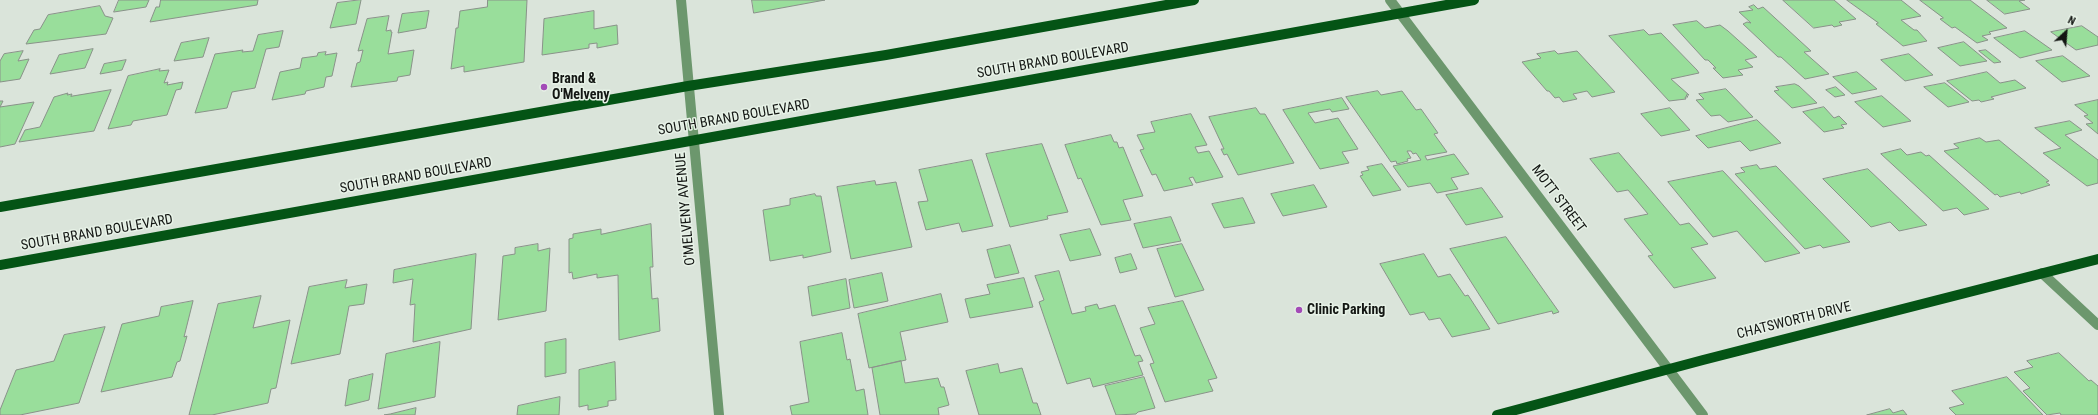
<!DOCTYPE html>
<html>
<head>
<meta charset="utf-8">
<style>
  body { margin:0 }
  #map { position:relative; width:2098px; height:415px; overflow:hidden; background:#dae4da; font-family:"Roboto Condensed",sans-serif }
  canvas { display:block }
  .north { position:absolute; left:2046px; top:12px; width:40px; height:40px; -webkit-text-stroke:3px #e7f2e7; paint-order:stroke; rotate:26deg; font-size:11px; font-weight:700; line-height:16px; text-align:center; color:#131613 }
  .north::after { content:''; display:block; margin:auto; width:14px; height:18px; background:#131613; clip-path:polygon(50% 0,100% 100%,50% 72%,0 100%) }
</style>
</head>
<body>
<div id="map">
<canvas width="2098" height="415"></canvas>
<div class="north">N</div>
</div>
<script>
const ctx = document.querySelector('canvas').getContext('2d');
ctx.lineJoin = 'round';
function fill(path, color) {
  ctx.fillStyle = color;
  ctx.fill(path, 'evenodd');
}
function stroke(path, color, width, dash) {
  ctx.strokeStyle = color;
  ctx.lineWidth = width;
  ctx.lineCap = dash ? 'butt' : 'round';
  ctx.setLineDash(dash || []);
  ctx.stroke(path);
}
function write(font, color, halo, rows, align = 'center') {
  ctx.font = font + ' "Roboto Condensed",sans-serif';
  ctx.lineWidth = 3;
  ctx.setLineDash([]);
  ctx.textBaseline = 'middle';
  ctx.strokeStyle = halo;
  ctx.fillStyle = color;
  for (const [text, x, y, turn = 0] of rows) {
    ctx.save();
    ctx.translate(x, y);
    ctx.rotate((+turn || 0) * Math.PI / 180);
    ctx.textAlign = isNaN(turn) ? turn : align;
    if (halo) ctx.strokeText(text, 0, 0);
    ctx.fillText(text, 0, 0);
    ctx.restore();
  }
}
const building = new Path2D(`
  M119,0H149L146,7L114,12Z
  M161,0H258L257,5L150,22L156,7H159Z
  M361,0L356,24L330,28L337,3Z
  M488,0H527L524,62L464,72V66L451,69L456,28H458L460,11L487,7Z
  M752,0H825L754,13Z
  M1783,0H1834L1856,19L1839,22L1842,25L1834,27L1832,25L1814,28Z
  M1847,0H1901L1921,16L1901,20L1914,30H1917L1927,41L1903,46L1876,24L1878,23Z
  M1920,0H1970L2007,28L1989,32L1991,34L1982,36L1988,40L1977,43L1955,27L1952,28L1940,19L1943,18Z
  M1987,0H2025L2019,1L2030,9L2005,14Z
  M1754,5L1758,9L1763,7L1811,51L1804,52L1829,74L1805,79L1781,57H1778L1743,24L1747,22L1751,23L1739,12L1753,10L1749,7Z
  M100,6L105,16L113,18L106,34L26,44L34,30L40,29L48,15Z
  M429,11L426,28L398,33L402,14Z
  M594,11V29L617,25L618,44L597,48V43L589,44V48L542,55L544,19Z
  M389,16L386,31L391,30V32H392L388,54L414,50L410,75L398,77L397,81L351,87L357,63L360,62L363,50L358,51L367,19Z
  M1697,21L1705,28L1720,25L1728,31L1757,57L1745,60L1753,67L1738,70L1743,75L1723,78L1713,68H1716L1708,60H1705L1673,25Z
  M2082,26L2098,37V45L2076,50L2051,32Z
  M1644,30L1649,35L1661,33L1697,70L1699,73L1671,79L1689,95H1686L1688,97H1685L1686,99L1669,101L1609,36Z
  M283,31L279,47L266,49L255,88L232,92L227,108L195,113L215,54L243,50L242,52L253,51L258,35Z
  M2025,31L2052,50L2020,58L1994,38Z
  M209,38L203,57L174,61L181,43Z
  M1964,42L1987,61L1960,66L1938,48Z
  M93,49L85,68L50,74L59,55Z
  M1986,50L2001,62L1994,63L1979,51Z
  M23,51L18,61L29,59L20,79L0,82V61L4,54Z
  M1555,51L1558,54L1577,51L1615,92L1592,97L1587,91L1573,94L1577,99L1563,102L1559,97L1555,98L1549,91H1547L1522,62L1541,58L1537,54Z
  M326,52L325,55L337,53L332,76L326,77L324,87L306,91L305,94L272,100L280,72L300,68L302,58L317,56L318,53Z
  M1909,54L1933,75L1905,81L1881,60Z
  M2063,56L2090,76L2062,82L2036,61Z
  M126,60L122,70L100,74L104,64Z
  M160,69L159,71L169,70L164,83L168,82L167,85L183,82L181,89L176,90L167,115L133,121L131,125L108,129L128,76Z
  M1857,72L1877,89L1852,94L1833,77Z
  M1987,72L2000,83L2015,80L2026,88L1991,97L1994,99L1981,102L1979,100L1972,101L1947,81Z
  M1945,83L1969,102L1948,107L1924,87Z
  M1795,84L1799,86L1817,103L1792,108L1774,91L1779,90L1776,87Z
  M1836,87L1845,95L1835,97L1826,90Z
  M1726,89L1753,117L1728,122L1720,115L1711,116L1696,100L1704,99L1699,94Z
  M111,90L94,131L19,142L25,130L40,127L54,97L68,93L67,95L72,94L71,96Z
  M1378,91L1381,95L1402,91L1416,110L1421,109L1438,133L1434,134L1447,152L1425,156L1427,160L1454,154L1469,174L1451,178L1458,189L1437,193L1430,183L1408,187L1393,166L1421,160L1416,153L1413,154L1411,151H1407L1411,158L1407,159L1408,161L1397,164L1396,161L1391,162L1346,97Z
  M1882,96L1911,121L1883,127L1855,102Z
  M1342,98L1349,109L1332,112L1330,109L1308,113L1315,123L1338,118L1358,149L1342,152L1349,163L1320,169L1283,110Z
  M2098,100V134L2086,124L2093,123L2084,116L2088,115L2075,105Z
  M0,101H3L0,107L34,102L15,144L0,147Z
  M1824,107L1834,118L1839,116L1847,124L1841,125L1844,128L1824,132L1803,112Z
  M1256,108L1260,114H1265L1294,163L1238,175L1227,154L1224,155L1221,149H1224L1209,117Z
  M1670,108L1690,130L1661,136L1641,114Z
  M1191,114L1207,145L1195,147L1198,153L1209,151L1223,177L1196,183L1193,177L1189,178L1193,185L1164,191L1156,174L1152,175L1140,150L1144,149L1137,135L1155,132L1151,122Z
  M1757,120L1781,143L1750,151L1740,141L1708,148L1696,136Z
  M2070,121L2082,130L2065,135L2098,160V183L2087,186L2043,153L2061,148L2035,128Z
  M1111,135L1114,142H1117L1119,148L1123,147L1143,196L1123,200L1131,220L1101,225L1081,178L1078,179L1065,145Z
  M1980,138L1986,142L1999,140L2049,181L2046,182L2050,185L2021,194L2020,192L2000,197L1997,194L1995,195L1944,151L1959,148L1954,144Z
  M1042,144L1068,212L1047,216L1048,219L1010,227L986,154Z
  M1901,149L1907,155L1921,152L1926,156L1929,155L1989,209L1964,215L1957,208L1943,211L1881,154Z
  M1619,153L1680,225L1689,223L1708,244L1691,248L1716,278L1674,288L1648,256L1653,255L1624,219L1648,214L1628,190L1617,192L1590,159Z
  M972,160L993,226L962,232L959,223L926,230L918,202L928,201L919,170Z
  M1382,164L1401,190L1373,196L1360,176L1363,175L1361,172L1369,170L1367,167Z
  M1757,165L1760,169L1776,166L1850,242L1823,248L1820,245L1805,249L1735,174L1745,172L1741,168Z
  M1868,169L1927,225L1899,231L1890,222L1871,227L1823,179Z
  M1723,171L1800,253L1765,262L1737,231L1713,237L1668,182Z
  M875,181L876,185L896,182L912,247L851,259L837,187Z
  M1314,185L1327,207L1283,216L1271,194Z
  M1482,188L1503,217L1466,225L1446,195Z
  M815,194L816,196H821L831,252L803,258V255L770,261L763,210L790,205V199Z
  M1243,198L1255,223L1224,228L1212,204Z
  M1171,217L1181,241L1143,248L1134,224Z
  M651,224L653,267H650L652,299L658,298L660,331L619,340L618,275L597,278V274L573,279L572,272L569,273V239L573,238V234L601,229V234Z
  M1090,229L1101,255L1070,261L1060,235Z
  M1506,237L1559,312L1553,314L1552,311L1498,324L1450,249Z
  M538,244V251L550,248L546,311L498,320L503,256L515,254V248Z
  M1182,244L1204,290L1175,297L1157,249Z
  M1010,245L1019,273L995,278L987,250Z
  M476,254L471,329L413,342L415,304L410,305L413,279L393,283L394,270Z
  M1131,254L1137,269L1120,273L1115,258Z
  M1424,254L1438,277L1450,274L1465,296L1468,295L1490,329L1452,337L1440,318L1429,320L1424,312L1410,315L1380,264Z
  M1059,271L1072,314L1086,311L1085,307L1097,304L1099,309L1115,305L1135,356L1140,355L1143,361L1138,362L1143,375L1093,387L1090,378L1067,384L1039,302L1044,300L1035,276Z
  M882,273L888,301L854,308L849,280Z
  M1024,278L1033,307L970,318L965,299L990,294L987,285Z
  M846,279L850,308L812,316L808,287Z
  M347,280L345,288L367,284L364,304L349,306L340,354L291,364L309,287Z
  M941,294L948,322L900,332L906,360L869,368L858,314Z
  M261,296L253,328L290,320L276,388L271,389L268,403L212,415H189L218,304Z
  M193,301L184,337L187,336L180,361L177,362L172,377L101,392L122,324L159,316L161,307Z
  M1183,301L1217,378L1208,380L1213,391L1165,402L1150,364L1154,363L1140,328L1155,324L1148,308Z
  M105,327L79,403L20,415H0V410L16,370L54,361L64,335Z
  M842,333L847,360L850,359L856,391L864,389L868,415H792L790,406L809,402L800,342Z
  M566,339V373L545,377V343Z
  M440,342L435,397L378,409L386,354Z
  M2059,353L2089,381L2091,380L2098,386V415H2061L2060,413L2047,415L2023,391L2030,388L2014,372L2033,367L2027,361Z
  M901,361L905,383L938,378L941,387H944L949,405L938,408L939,415H880L872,368Z
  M615,362L616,400L608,401V406L588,410V405L579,407V370Z
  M998,364L1000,373L1022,368L1033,403H1037L1041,415H979L966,371Z
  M373,374L369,400L345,406L349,380Z
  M1144,377L1155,408L1138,412L1136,414L1116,415L1105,386Z
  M2007,377L2043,415H1956L1949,408L1964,404L1952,391Z
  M560,397L559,415H517L518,406Z
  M416,408L415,415H384L390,414Z
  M1890,409L1893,413L1903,410L1907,415H1867Z`);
fill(building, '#99de9b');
stroke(building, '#899289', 1);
stroke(new Path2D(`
  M681,0L719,415
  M1390,0L1703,415
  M2042,273L2098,325`), '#6c976d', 10);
stroke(new Path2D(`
  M0,207L688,86L886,55L1194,0
  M0,265L1474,0
  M1497,415L1703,360L2098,259`), '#045415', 10);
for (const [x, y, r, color] of [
  [544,87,4,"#a34bb7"],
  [1299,310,4,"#a34bb7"]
]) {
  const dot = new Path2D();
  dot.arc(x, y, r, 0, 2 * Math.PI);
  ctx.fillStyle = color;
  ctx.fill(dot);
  stroke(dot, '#e7f2e7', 1.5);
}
write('14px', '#131613', '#e7f2e7', [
  ["SOUTH BRAND BOULEVARD",1053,61,-10],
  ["SOUTH BRAND BOULEVARD",734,118,-10],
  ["SOUTH BRAND BOULEVARD",416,176,-10],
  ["MOTT STREET",1558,199,53],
  ["O'MELVENY AVENUE",686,209,-95],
  ["SOUTH BRAND BOULEVARD",97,233,-10],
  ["CHATSWORTH DRIVE",1794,321,-14]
]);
write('bold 14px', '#131613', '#e7f2e7', [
  ["Brand &",552,79],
  ["O'Melveny",552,95],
  ["Clinic Parking",1307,310]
], 'left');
</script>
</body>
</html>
